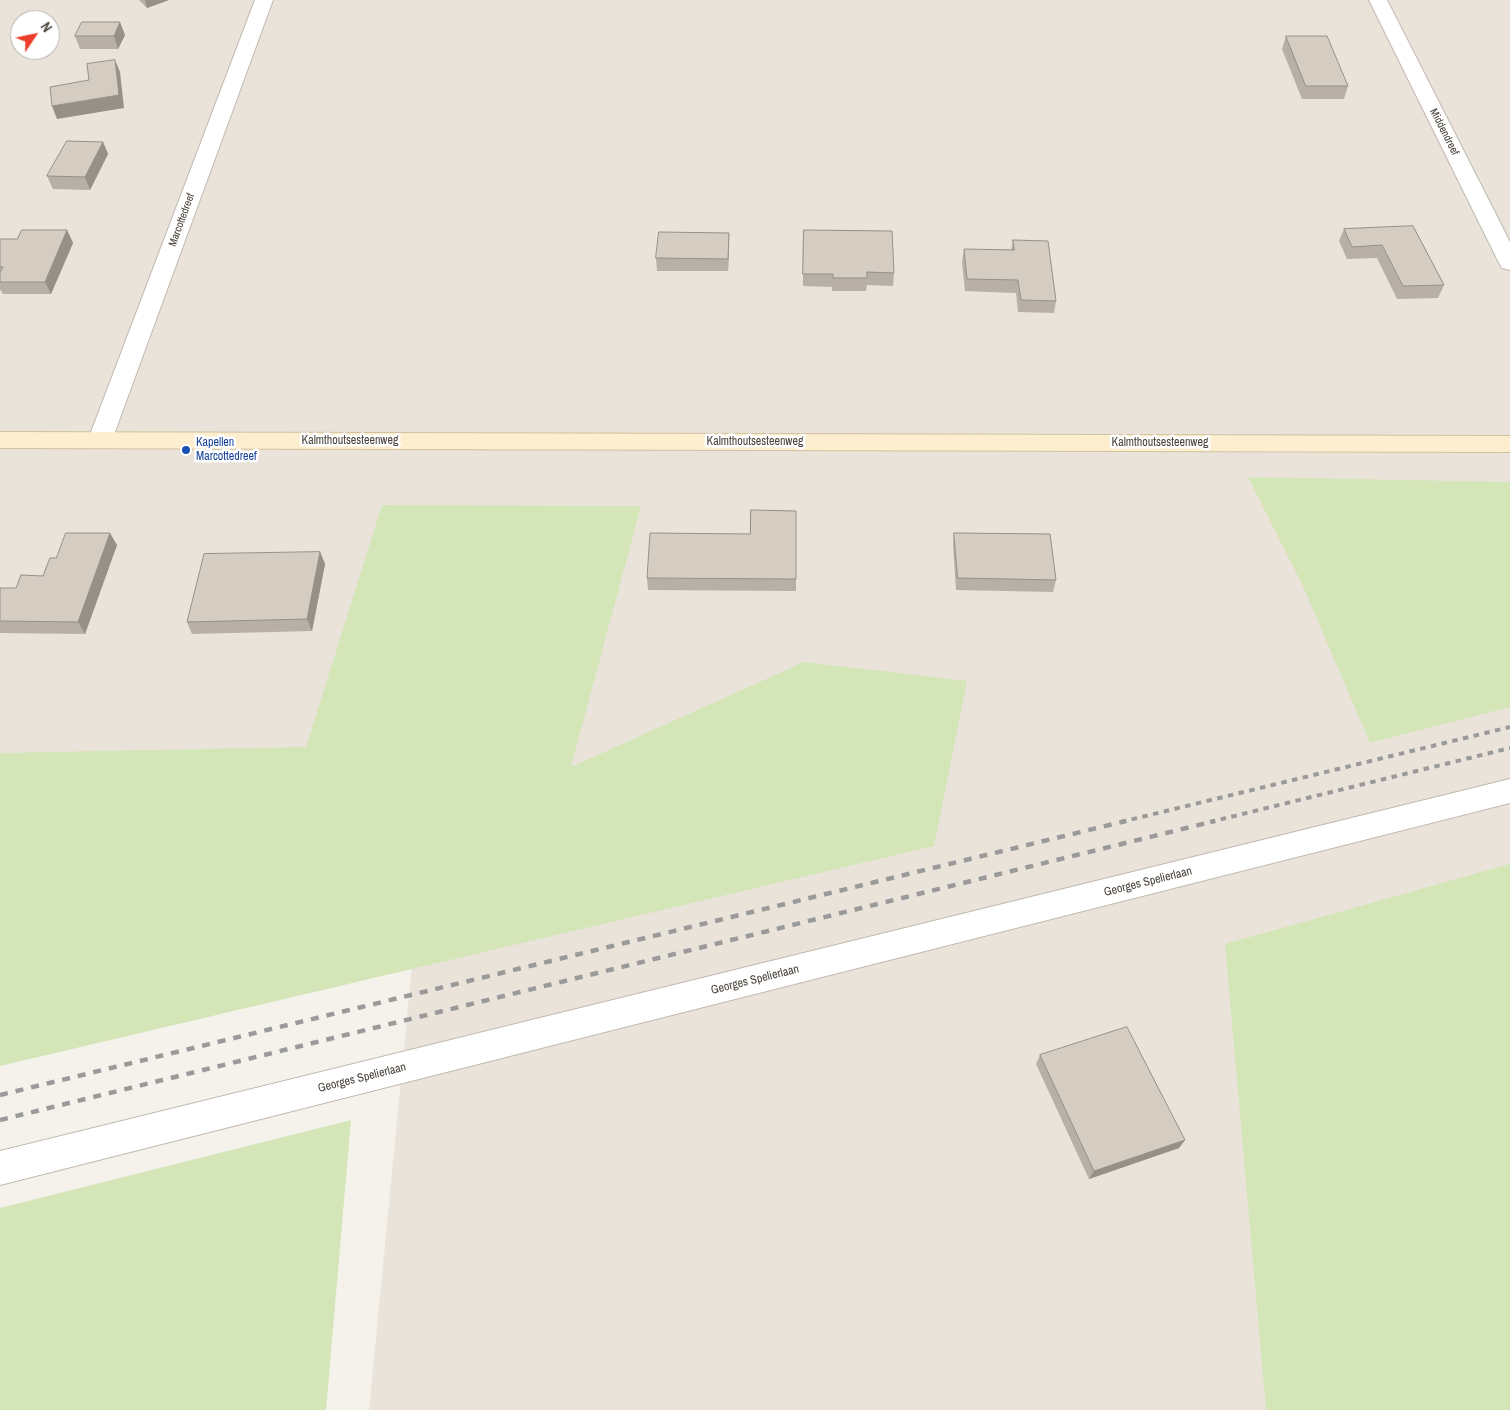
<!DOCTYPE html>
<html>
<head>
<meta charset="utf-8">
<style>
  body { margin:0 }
  #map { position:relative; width:1510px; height:1410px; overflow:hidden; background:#f5f2ec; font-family:"Archivo Narrow",sans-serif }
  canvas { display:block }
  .north { position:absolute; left:10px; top:10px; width:50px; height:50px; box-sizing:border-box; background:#fff; border:1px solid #b6b3b0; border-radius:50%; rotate:56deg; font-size:14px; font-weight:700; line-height:20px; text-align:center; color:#49423a }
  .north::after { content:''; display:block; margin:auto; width:18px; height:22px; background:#ed3d2b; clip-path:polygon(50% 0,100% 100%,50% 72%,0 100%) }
</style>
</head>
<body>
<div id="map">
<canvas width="1510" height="1410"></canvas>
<div class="north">N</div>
</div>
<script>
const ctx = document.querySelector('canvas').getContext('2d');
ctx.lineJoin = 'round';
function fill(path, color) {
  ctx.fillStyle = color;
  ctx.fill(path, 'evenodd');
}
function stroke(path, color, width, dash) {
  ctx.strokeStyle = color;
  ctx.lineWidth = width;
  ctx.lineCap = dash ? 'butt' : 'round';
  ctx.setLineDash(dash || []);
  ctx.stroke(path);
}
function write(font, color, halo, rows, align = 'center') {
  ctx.font = font + ' "Archivo Narrow",sans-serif';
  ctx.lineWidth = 5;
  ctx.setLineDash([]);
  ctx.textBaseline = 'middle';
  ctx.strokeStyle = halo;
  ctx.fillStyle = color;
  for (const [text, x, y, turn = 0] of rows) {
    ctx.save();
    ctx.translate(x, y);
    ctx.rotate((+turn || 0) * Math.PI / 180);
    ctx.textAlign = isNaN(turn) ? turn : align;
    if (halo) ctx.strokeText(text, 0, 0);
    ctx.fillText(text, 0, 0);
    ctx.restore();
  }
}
fill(new Path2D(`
  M0,0H1510V1410H369L413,955L0,1052ZM20,20H50V50H20Z`), '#e9e3da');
fill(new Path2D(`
  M1248,477L1510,482V707L1370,743L1302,584Z
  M382,505L641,506L571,767L804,662L967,681L934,846L0,1066V753L306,747Z
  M1510,864V1410H1266L1225,944Z
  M351,1120L326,1410H0V1208Z`), '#d4e6b8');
const street = new Path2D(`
  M255,0H273L112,440L108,446L100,448L92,446L88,440Z
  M1369,0H1387L1510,242V270L1502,268L1499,263Z
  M1510,779V803L0,1185V1151Z`);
const secondary = new Path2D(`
  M0,432L1510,436V452L0,448Z`);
stroke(street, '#c0b9af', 2);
stroke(secondary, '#d2c19e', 2);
fill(street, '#fff');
fill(secondary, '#fceecf');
stroke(new Path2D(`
  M1121,822L1510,727
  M1210,822L1510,748`), '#9a9a9a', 4, [5.5, 5.5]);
stroke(new Path2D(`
  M0,1095L1126,821
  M0,1120L1215,821`), '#9a9a9a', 4.5, [8, 8]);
fill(new Path2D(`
  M139,0H169L147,8Z
  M125,35L118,49H80L75,36Z
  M1286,36L1348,86L1344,99H1302L1282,49Z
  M103,142L108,154L90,190L53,189L47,176Z
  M1413,226L1444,285L1438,298L1397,299L1377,258L1347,259L1339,241L1344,229Z
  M67,230L73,243L51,294H3L0,289V239H17Z
  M729,233L728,271H657L656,258Z
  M1013,240L1056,301L1054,313L1018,312L1016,293L965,291L962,262L964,249L1011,250Z
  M803,243L894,273L893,286L867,285L866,291H832V287L803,286Z
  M954,533L1056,580L1053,592L956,590L953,545Z
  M117,545L85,634L0,633V588H16L43,576L56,558Z
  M320,552L325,564L312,631L192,634L187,622Z
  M647,578L796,579V591L648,590Z
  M1040,1055L1185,1140L1179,1148L1089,1179L1036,1064Z`), '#b8b0a7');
fill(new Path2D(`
  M145,0H169L147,8Z
  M120,22L125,35L118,49L114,36Z
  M115,60L120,72L124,108L57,119L52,106L119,95Z
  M103,142L108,154L90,190L85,177Z
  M67,230L73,243L51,294L45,282Z
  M729,233V245L728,271V259Z
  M110,533L117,545L85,634L78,622Z
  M320,552L325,564L312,631L307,619Z
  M1185,1140L1179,1148L1089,1179L1094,1171Z`), '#969088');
const building = new Path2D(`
  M82,22H120L114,36H75Z
  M1286,36H1327L1348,86H1306Z
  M115,60L119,95L52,106L50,87L89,80L87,64Z
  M67,141L103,142L85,177L47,176Z
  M1413,226L1444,285L1403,286L1382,245L1352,247L1344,229Z
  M22,230H67L45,282H0V273L3,267H0V239H17Z
  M804,230L892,231L894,273L867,272V278H833V274H803Z
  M659,232L729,233L728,259L656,258Z
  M1013,240L1048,241L1056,301L1021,300L1018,280L967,279L964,249L1014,250Z
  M751,510L796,511V579L647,578L650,533L750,534Z
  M66,533H110L78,622L0,621V588H16L21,575L43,576L50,558H56Z
  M954,533L1050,534L1056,580L958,578Z
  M320,552L307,619L187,622L204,554Z
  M1127,1027L1185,1140L1094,1171L1040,1055Z`);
fill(building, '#d6cdc2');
stroke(building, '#969088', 1);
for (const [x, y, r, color] of [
  [186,450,5,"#1a4fb4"]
]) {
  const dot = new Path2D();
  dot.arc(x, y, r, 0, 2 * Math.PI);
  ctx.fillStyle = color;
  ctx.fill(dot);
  stroke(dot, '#fff', 2);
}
write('11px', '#49423a', '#fff', [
  ["Middendreef",1444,132,63],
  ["Marcottedreef",182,220,-70]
]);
write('12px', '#49423a', '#fff', [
  ["Kalmthoutsesteenweg",350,441],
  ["Kalmthoutsesteenweg",755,442],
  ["Kalmthoutsesteenweg",1160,443],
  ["Georges Spelierlaan",1148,882,-14],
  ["Georges Spelierlaan",755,980,-14],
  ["Georges Spelierlaan",362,1078,-14]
]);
write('12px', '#164399', '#fff', [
  ["Kapellen",196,443],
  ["Marcottedreef",196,457]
], 'left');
</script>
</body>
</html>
